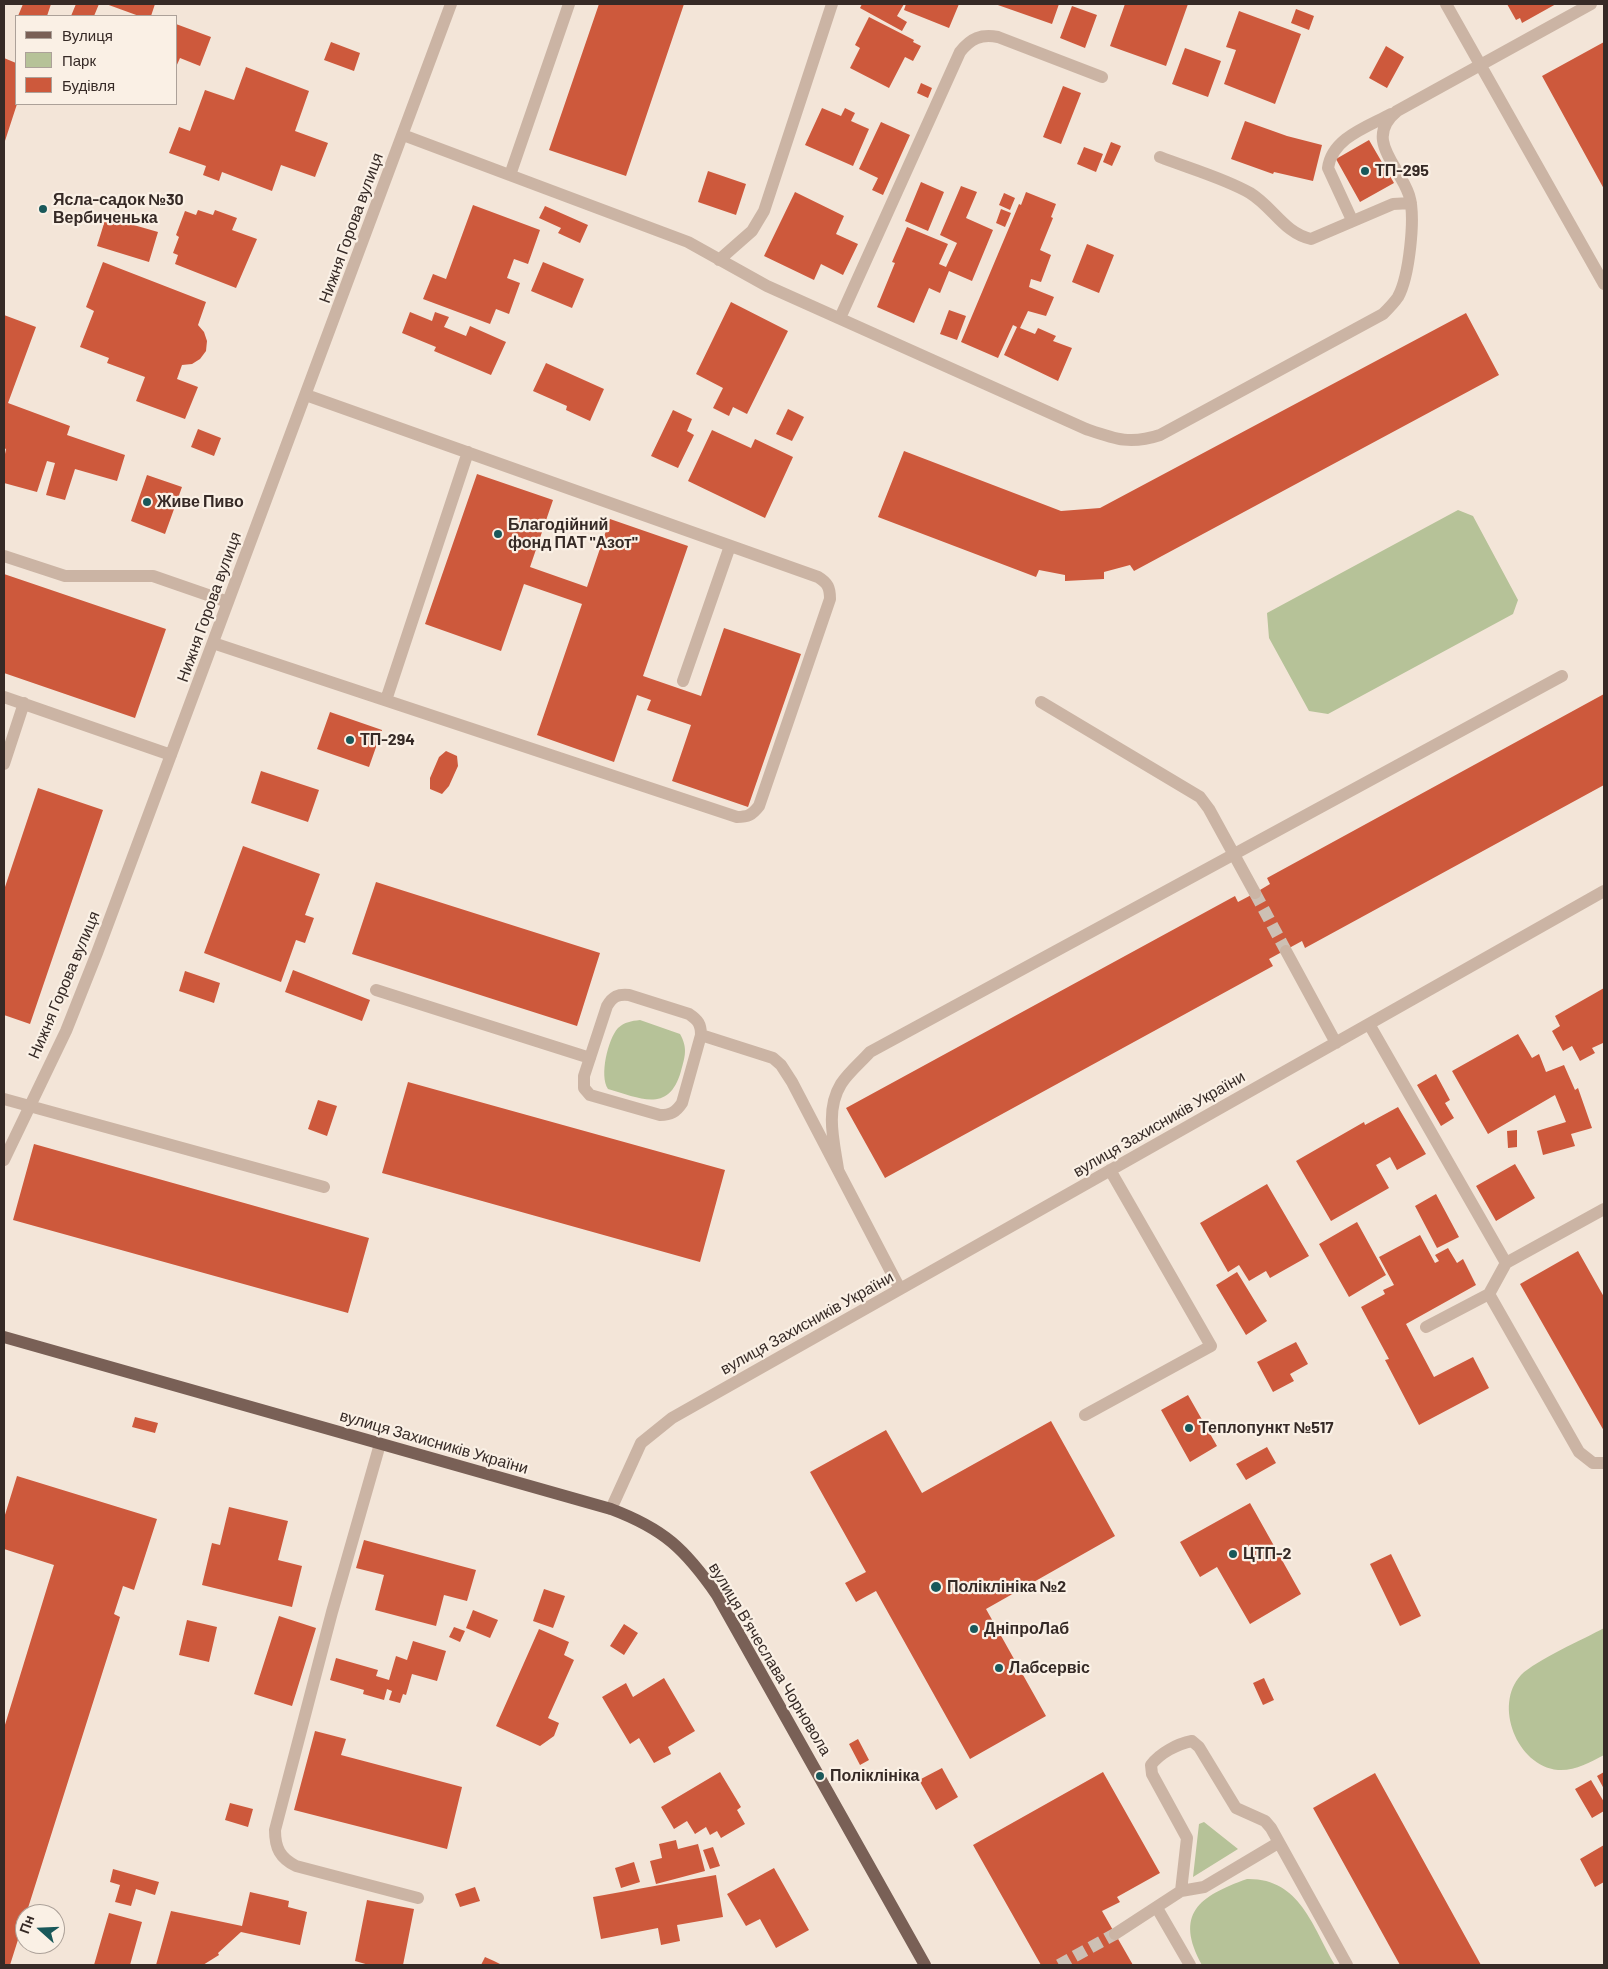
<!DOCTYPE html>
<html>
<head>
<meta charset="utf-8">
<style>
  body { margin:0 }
  #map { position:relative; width:1608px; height:1969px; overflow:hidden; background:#f3e5d8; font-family:Barlow,sans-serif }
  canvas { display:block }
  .frame { position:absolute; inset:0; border:5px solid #362a26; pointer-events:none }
  .legend { position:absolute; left:15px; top:15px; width:162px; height:90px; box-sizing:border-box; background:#faf0e5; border:1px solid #aca199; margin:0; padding:6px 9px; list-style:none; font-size:15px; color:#362a26 }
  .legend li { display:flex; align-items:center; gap:10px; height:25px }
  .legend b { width:25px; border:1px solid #aca199 }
  .north { position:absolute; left:15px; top:1904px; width:50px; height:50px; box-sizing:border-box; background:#faf0e5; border:1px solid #aca199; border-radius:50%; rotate:290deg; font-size:14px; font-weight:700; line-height:20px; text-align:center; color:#362a26 }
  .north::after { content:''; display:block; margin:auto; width:18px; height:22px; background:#19585a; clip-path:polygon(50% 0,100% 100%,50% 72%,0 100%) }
</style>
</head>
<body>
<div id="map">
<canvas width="1608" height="1969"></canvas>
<div class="frame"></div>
<ul class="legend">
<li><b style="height:6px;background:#796056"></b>Вулиця</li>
<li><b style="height:14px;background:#b6c298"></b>Парк</li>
<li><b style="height:14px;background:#cd593c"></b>Будівля</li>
</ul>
<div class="north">Пн</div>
</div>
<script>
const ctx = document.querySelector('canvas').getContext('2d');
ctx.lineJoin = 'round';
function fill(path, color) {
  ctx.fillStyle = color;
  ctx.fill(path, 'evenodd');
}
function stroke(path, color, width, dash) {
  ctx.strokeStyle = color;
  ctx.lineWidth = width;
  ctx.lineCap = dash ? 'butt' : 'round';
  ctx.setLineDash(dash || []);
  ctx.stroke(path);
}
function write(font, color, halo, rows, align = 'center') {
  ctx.font = font + ' Barlow,sans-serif';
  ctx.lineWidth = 4.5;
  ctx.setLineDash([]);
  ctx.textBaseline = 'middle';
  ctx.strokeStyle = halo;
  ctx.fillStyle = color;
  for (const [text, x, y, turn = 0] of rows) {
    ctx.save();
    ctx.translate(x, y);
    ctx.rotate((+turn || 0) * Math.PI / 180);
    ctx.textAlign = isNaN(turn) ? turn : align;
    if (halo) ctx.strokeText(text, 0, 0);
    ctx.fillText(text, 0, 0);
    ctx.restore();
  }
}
fill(new Path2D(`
  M1458,510L1473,516L1518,600L1513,614L1328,714L1309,711L1269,638L1267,613Z
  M640,1020L680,1034C688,1048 685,1057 681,1071C669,1114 640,1098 608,1089C599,1076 608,1039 618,1028C625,1022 631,1021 640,1020Z
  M1604,1628V1755C1589,1763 1575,1771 1558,1770C1517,1766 1493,1705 1521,1675C1536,1660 1584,1639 1604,1628Z
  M1204,1822L1238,1849L1193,1877L1199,1824Z
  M1247,1879C1300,1878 1312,1926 1335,1965H1202C1174,1914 1199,1896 1247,1879Z`), '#b6c298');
fill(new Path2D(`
  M23,4H51L47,16H18Z
  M76,4H99L94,16H71Z
  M106,4H155L151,16H139Z
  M599,4H684L626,176L549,150Z
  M862,4H904L897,16L907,22L902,31L860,8Z
  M906,4H959L949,28L904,10Z
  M995,4H1059L1052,24Z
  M1125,4H1188L1166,66L1110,46Z
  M1507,4H1556L1522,23L1520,18L1516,20Z
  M1072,6L1097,15L1085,48L1060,38Z
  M1296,9L1314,16L1309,30L1291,23Z
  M1239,11L1301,34L1275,104L1224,84L1236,50L1226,47Z
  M869,17L914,40L913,42L921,46L913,61L905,57L889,88L850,68L860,48L855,45Z
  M176,24L211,37L200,66L180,58L176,67Z
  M331,42L360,53L354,71L324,60Z
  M1604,42V189L1542,76Z
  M1386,46L1404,57L1387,88L1369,78Z
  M1185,48L1221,61L1208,97L1172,84Z
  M4,58L16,63L17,104L4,144Z
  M246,67L309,91L295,131L328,143L315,177L281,165L272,191L222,172L219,181L203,175L206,166L169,153L179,127L190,131L205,90L234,100Z
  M921,83L932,88L928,98L917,93Z
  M1063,86L1081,93L1061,144L1043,137Z
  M822,108L841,116L845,108L855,113L851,121L869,129L853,166L805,145Z
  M1245,121L1287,136L1322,145L1313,181L1274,172L1273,174L1231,159Z
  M881,122L910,135L883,195L872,190L878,178L859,169Z
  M1369,140L1394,183L1360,202L1336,159Z
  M1111,142L1121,146L1112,166L1103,162Z
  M1084,147L1103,154L1096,172L1077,164Z
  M708,171L746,184L736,215L698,202Z
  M921,182L944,192L928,231L905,221Z
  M961,186L977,192L966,218L993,230L972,281L949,271L940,293L929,288L914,323L877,307L895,263L892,262L907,227L948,244L939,264L946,267L957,243L940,235Z
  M795,192L844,216L836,234L858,244L843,275L821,264L814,280L764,256Z
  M1026,192L1056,204L1051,217L1053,218L1040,250L1051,255L1041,282L1031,279L1029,287L1054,297L1046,316L1028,311L1020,328L1035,334L1038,328L1056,336L1053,341L1072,348L1058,381L1004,355L1017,327L1013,325L998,358L961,342L1019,204L1021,205Z
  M1004,193L1015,198L1010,210L999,205Z
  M473,205L540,230L528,264L514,259L507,278L520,283L509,314L496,309L490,324L423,299L433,274L446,279Z
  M545,206L588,225L580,243L558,233L561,228L539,218Z
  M1001,209L1011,213L1005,227L996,223Z
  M198,210L213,215L215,210L237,218L232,230L257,239L236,288L175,264L178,255L173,253L179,237L176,235L185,211L196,215Z
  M106,217L158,232L149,262L97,246Z
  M1087,244L1114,255L1099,293L1072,282Z
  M103,262L206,302L198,325L204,332L207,341L206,351L200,359L192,364L182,365L177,379L198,387L185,419L136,401L145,377L107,363L109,358L80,347L94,311L86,307Z
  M543,262L584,279L572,308L531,291Z
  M731,302L788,331L747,414L733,407L729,416L713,408L723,388L696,374Z
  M949,310L966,316L957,340L940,334Z
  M410,312L432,321L435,312L449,317L444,327L466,336L470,326L506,342L491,375L434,351L436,347L402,333Z
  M1466,313L1499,375L1134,571L1130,565L1104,572V579L1065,581V575L1039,570L1036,577L878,517L904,451L1061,511L1100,508Z
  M4,315L36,327L8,403L70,426L67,435L125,455L117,481L75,469L65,500L46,495L55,463L47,461L37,492L4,483V459L6,449L4,448Z
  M546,363L604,389L590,421L566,410L567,406L533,391Z
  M788,409L804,417L792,441L776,434Z
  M673,410L692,419L687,431L694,435L678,468L651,456Z
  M198,429L221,438L214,456L191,447Z
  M712,430L751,448L755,439L793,457L765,518L688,481Z
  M477,474L553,500L530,567L587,587L610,519L688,546L643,676L701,696L724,628L801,654L748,807L672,781L691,725L647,710L651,700L637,695L614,762L537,735L582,604L524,584L501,651L425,624Z
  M147,475L182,487L165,534L131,521Z
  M4,574L166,629L135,718L4,673Z
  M1604,694V785L1305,948L1302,941L1269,959L1273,966L885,1178L846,1108L1235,896L1238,902L1255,893L1270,884L1267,878Z
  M330,712L382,730L369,767L317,749Z
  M446,751L457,756L458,766L449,786L442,794L430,789V778L439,757Z
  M261,771L319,790L308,822L251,803Z
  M38,788L103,810L30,1024L4,1015V890Z
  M243,846L320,874L305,915L314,918L305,943L296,940L281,982L204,953Z
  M376,882L600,953L577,1026L352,954Z
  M293,970L370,1000L362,1021L285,992Z
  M185,971L220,983L214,1003L179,991Z
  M1604,988V1046L1603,1043L1592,1048L1595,1053L1580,1061L1572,1046L1563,1051L1552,1031L1560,1026L1555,1016Z
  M1518,1034L1532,1058L1539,1054L1546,1072L1564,1065L1575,1090L1578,1088L1592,1128L1571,1134L1575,1146L1543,1155L1537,1131L1566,1122L1555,1095L1488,1134L1452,1071Z
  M1436,1074L1450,1100L1445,1103L1454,1118L1441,1126L1417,1085Z
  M408,1082L725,1170L700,1262L382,1173Z
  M318,1100L337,1106L327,1136L308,1129Z
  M1398,1107L1426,1154L1397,1170L1390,1157L1376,1165L1389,1188L1331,1221L1296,1161L1364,1122L1365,1125Z
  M1517,1130V1147L1508,1148L1507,1131Z
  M34,1144L369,1238L348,1313L13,1220Z
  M1515,1164L1535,1198L1496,1221L1476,1186Z
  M1267,1184L1309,1256L1270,1278L1266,1271L1249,1281L1239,1265L1228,1272L1200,1223Z
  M1436,1194L1459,1237L1437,1248L1415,1206Z
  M1357,1222L1386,1275L1349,1297L1319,1244Z
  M1420,1235L1435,1263L1439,1261L1435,1255L1448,1248L1457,1263L1463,1259L1476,1285L1406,1324L1434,1377L1473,1357L1489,1388L1419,1425L1385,1360L1389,1359L1361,1307L1385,1294L1383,1290L1394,1285L1379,1257Z
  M1578,1251L1604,1297V1431L1520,1284Z
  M1237,1272L1267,1321L1246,1335L1216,1285Z
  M1296,1342L1308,1364L1290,1374L1294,1381L1273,1392L1257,1362Z
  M1188,1395L1217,1446L1190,1462L1161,1410Z
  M135,1417L158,1423L155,1433L132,1427Z
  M1051,1421L1115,1536L986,1609L1046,1716L970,1759L876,1591L856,1602L845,1583L866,1572L810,1472L886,1430L922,1493Z
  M1267,1447L1276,1463L1246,1480L1236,1464Z
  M17,1476L157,1519L134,1590L123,1586L114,1614L120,1617L10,1965H4V1728L54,1565L4,1549V1518Z
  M1250,1503L1301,1594L1250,1624L1217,1567L1200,1577L1180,1542Z
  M229,1507L288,1521L278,1560L302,1566L292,1607L202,1585L212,1543L220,1545Z
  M364,1540L476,1570L467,1601L444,1595L436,1626L375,1610L384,1575L356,1568Z
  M1391,1554L1421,1616L1400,1626L1370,1564Z
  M544,1589L565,1596L553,1628L533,1621Z
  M473,1610L498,1620L490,1638L466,1628Z
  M279,1616L316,1628L292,1706L254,1694Z
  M187,1620L217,1627L209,1662L179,1655Z
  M624,1624L638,1633L624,1655L610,1646Z
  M454,1627L465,1631L460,1642L449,1637Z
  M539,1629L569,1642L564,1655L574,1660L548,1718L559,1723L554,1736L540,1746L496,1726Z
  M413,1641L446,1651L437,1681L412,1674L406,1695L403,1694L400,1703L389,1700L392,1691L387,1689L384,1700L363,1694L364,1690L330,1680L336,1658L378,1670L376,1676L389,1680L396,1656L407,1660Z
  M664,1678L695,1731L668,1747L671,1754L654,1763L639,1738L630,1744L602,1697L626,1683L633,1697Z
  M1264,1678L1274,1700L1263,1705L1253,1683Z
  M315,1731L346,1739L341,1755L462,1787L447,1849L294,1810Z
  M858,1739L869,1760L860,1765L849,1744Z
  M942,1768L958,1797L936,1810L919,1780Z
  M720,1772L741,1807L737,1810L745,1824L721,1838L717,1831L710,1835L706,1827L695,1834L687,1821L674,1829L661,1807Z
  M1103,1772L1160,1873L1117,1897L1120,1902L1102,1911L1133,1965H1041L973,1845Z
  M1604,1772V1789L1597,1776Z
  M1375,1773L1481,1965H1400L1313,1808Z
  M1591,1780L1604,1802V1811L1592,1818L1575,1789Z
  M230,1803L253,1809L248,1827L225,1820Z
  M676,1840L678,1849L698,1844L705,1871L656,1884L650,1861L662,1858L659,1844Z
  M1604,1845V1882L1595,1887L1580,1859Z
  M713,1847L720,1866L710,1869L703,1850Z
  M634,1862L640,1882L621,1888L615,1868Z
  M774,1868L809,1930L776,1948L760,1919L746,1926L727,1894Z
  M113,1869L159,1882L155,1895L136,1889L131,1906L115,1902L120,1885L110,1882Z
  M716,1875L723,1917L677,1925L680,1941L661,1945L658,1928L601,1939L593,1897Z
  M475,1887L480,1901L460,1907L455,1894Z
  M250,1892L289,1901L288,1907L307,1912L300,1945L241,1932L218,1953L219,1955L203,1965H156L171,1911L242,1926Z
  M367,1900L414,1909L403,1965H369L355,1961Z
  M109,1913L142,1922L130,1965H94Z
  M485,1957L494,1961L502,1965H481Z`), '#cd593c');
stroke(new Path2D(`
  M1255,893L1286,951
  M1059,1965L1115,1934`), '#cdc0b4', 12, [12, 6]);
stroke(new Path2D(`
  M1446,4L1604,284
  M403,135L688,242L767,286L1086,429C1115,439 1130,445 1160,435L1383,314C1388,309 1394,303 1398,297C1409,277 1416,217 1409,195C1399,165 1363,139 1397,111L1591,4
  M1160,157C1188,168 1224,178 1250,193C1273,207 1284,233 1311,239L1393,204L1411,203
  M510,175L569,4
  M1352,220L1328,168C1332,138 1367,127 1391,114
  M719,260L752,231L764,211L832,4
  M840,318L960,52C971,38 981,34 998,37L1102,77
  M4,556L65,576H153L228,602
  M213,643L737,817C748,817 752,815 759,806L830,599C830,588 828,583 818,577L306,395
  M683,681L730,546
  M4,697L171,755
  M386,700L468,452
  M1041,702L1200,797L1209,809L1255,893
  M4,764L24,703
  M1286,951L1336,1043
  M376,990L590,1058
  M1369,1024L1506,1263L1489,1294L1579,1452L1593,1463H1604
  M701,1035L682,1103C676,1112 671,1115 660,1115L590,1095L584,1088V1076L607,1006C613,996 618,994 629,995L689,1014C698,1020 701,1024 701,1035L773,1058L781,1065L792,1082L900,1289
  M4,1099L324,1187
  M4,1160L66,1031L97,953L451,4
  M838,1169C834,1142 825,1110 841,1084C848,1073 861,1062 870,1052L1562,676
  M1506,1263L1604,1209
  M1426,1327L1489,1294
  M1085,1415L1211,1346L1110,1170
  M380,1444L332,1612L275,1830C275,1848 280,1858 296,1866L418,1898
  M611,1509L641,1443L672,1418L1604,891
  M1181,1891L1187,1838L1152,1774L1151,1765C1160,1753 1177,1744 1192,1741L1199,1747L1236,1808L1265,1821L1271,1828L1347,1965
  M1157,1908L1190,1965
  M1115,1934L1181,1891L1204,1887L1278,1843`), '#cbb4a4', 12);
stroke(new Path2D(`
  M4,1337L611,1509C664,1529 685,1549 717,1595L925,1965`), '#796056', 12);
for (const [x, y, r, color] of [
  [1365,171,5,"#19585a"],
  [43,209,5,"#19585a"],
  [147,502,5,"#19585a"],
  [498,534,5,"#19585a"],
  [350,740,5,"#19585a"],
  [1189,1428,5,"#19585a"],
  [1233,1554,5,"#19585a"],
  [936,1587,6,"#19585a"],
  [974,1629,5,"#19585a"],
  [999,1668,5,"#19585a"],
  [820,1776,5,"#19585a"]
]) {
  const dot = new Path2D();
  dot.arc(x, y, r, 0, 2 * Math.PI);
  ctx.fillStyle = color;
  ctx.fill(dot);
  stroke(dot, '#faf0e5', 2);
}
write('bold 16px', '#362a26', '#faf0e5', [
  ["ТП-295",1375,171],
  ["Ясла-садок №30",53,200],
  ["Вербиченька",53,218],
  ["Живе Пиво",157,502],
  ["Благодійний",508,525],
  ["фонд ПАТ \"Азот\"",508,543],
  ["ТП-294",360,740],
  ["Теплопункт №517",1199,1428],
  ["ЦТП-2",1243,1554],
  ["Поліклініка №2",947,1587],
  ["ДніпроЛаб",984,1629],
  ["Лабсервіс",1009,1668],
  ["Поліклініка",830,1776]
], 'left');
write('16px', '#362a26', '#faf0e5', [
  ["Нижня Горова вулиця",351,228,-70],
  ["Нижня Горова вулиця",209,607,-70],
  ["Нижня Горова вулиця",64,985,-67],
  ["вулиця Захисників України",1159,1124,-30],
  ["вулиця Захисників України",807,1323,-29],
  ["вулиця Захисників України",434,1442,16],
  ["вулиця Вʼячеслава Чорновола",770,1659,59]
]);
</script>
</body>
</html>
